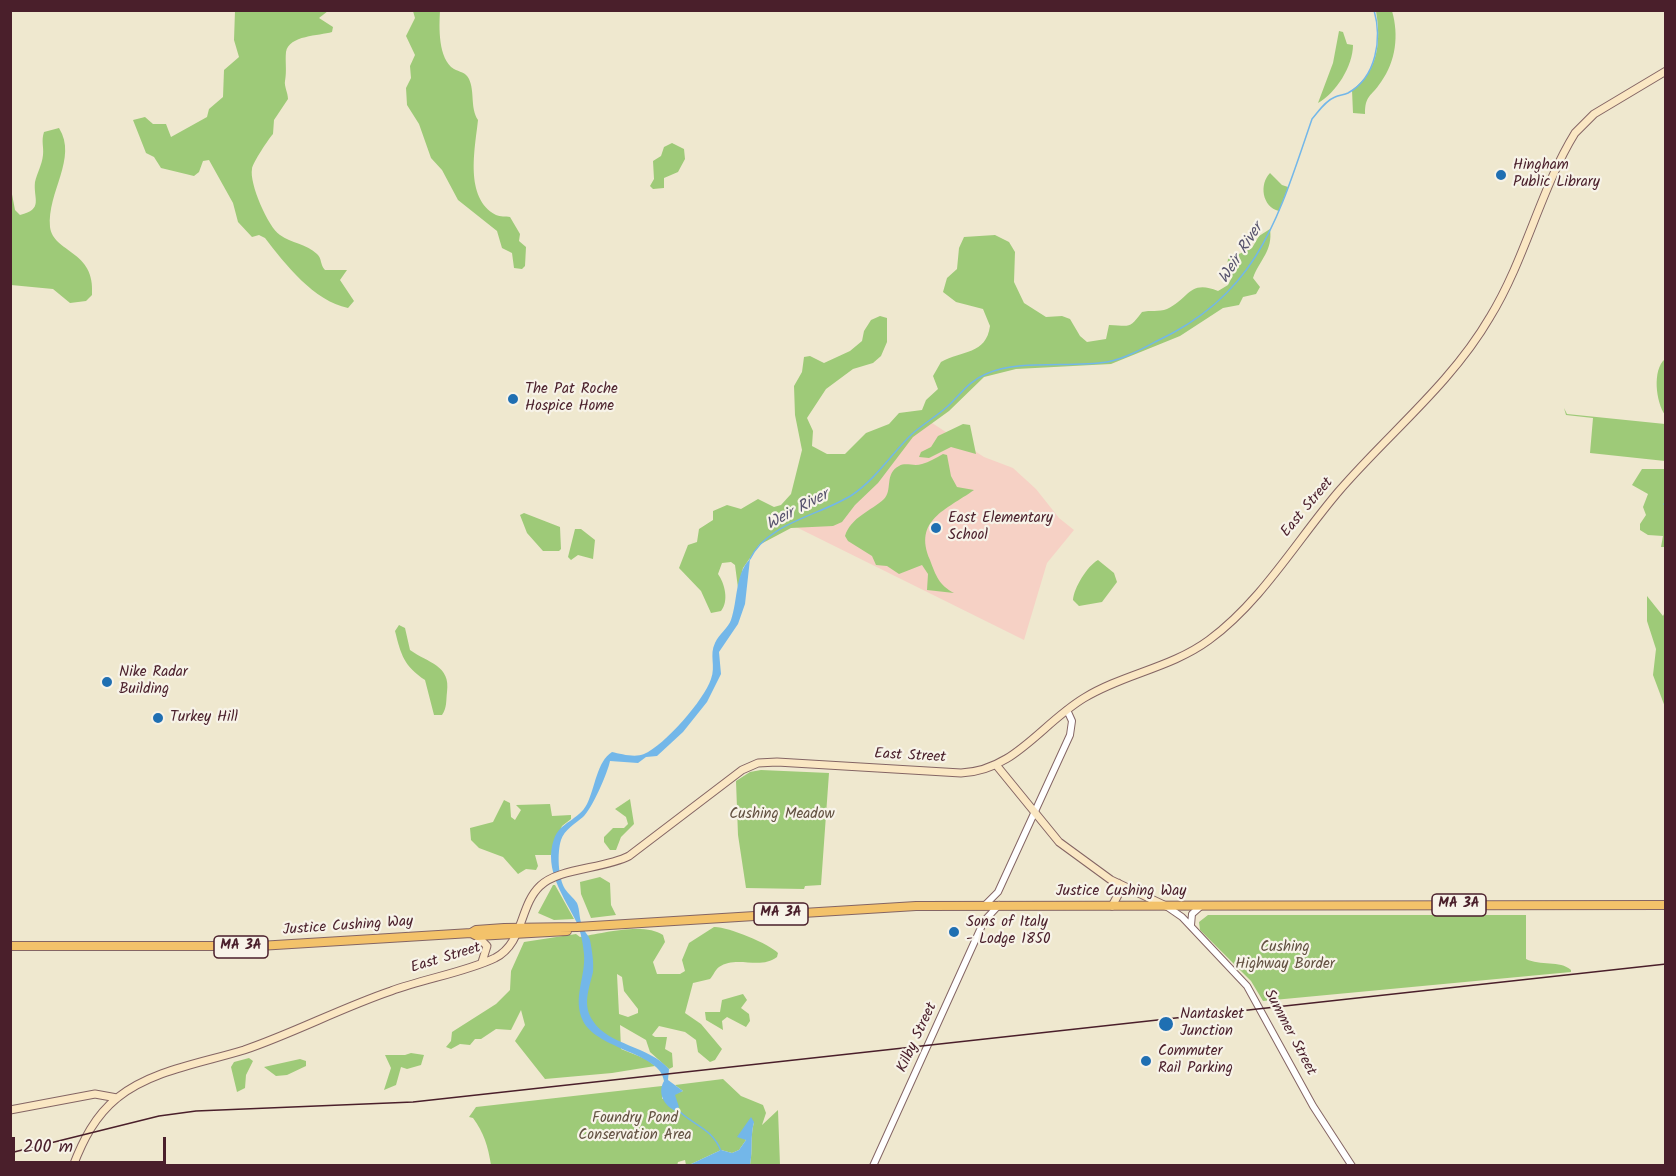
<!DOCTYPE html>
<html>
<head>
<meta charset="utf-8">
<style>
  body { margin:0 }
  #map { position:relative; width:1676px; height:1176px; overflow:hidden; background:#efe8cf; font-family:Kalam,sans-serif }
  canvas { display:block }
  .frame { position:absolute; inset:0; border:12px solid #4a1f2b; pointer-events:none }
  .scale { position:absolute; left:12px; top:1137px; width:154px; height:27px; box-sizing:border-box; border:3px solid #4a1f2b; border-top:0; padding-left:8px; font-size:18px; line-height:21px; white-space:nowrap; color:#4a1f2b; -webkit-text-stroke:4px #f7f3e8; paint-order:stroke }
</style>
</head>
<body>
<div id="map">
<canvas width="1676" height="1176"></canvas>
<div class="frame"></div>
<div class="scale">200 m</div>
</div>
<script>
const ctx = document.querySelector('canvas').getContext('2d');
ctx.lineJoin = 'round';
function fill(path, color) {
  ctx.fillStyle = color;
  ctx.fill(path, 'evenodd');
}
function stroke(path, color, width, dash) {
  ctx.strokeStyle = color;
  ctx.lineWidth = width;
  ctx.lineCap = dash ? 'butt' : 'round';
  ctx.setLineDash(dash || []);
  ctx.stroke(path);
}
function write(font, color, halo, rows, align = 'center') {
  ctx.font = font + ' Kalam,sans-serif';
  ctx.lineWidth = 4.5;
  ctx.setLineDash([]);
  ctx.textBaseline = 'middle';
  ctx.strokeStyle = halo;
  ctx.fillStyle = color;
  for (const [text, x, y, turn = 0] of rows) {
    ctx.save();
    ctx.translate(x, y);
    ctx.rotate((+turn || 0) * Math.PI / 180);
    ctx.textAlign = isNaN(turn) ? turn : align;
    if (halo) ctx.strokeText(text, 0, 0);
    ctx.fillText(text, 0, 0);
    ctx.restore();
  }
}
fill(new Path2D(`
  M926,419L984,457L1013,468L1036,489L1059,518L1074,530L1047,563L1024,640L796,527L907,444Z`), '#f6d1c5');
fill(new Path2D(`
  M235,11H328L319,18L333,27L332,32C319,36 289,35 286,52C285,61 287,71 285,81C284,86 288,93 288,99L274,120L273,134C269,138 252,164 252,169C249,183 268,227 280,235C291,243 307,244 317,254C322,258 320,265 325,270H347L340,280L354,301L348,308C314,301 285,264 265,238L259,235L252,237L238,222L233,203L209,160L203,161L199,172L194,176L161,168L154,157L146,153L133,120L145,117L153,124H166L171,137L207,117L209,109L223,97L224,70L239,57L234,40Z
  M413,11H440C439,27 438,59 454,69C459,72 466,72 469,79C475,92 470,108 478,120C475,149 464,198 496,215C500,217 506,216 510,217L520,234L519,241L526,247L525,266L522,269L514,268L512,253L502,248L497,231L458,200L442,170L431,158L419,124L407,105L406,88L411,78L410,66L415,55L406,36L415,18Z
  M1376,11H1392C1399,35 1396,61 1381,82C1371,97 1365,95 1365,114L1353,113L1352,90C1379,71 1381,40 1376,11Z
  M1339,31L1343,32L1347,44L1353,45C1353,66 1336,93 1318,103L1333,63Z
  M59,128C78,158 47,192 50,227C53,253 96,250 92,295L86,301L70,303L53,289L11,285V189L15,210L20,215C44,209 33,199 35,182C37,173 42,165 43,155C44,147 41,141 44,132Z
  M672,143L684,149L685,159L678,172L664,178V188L653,189L650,186L654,179L653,161L661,156L664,147Z
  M1270,173L1282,185L1288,187L1279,211C1262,207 1259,184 1270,173Z
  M1270,229C1273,251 1260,259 1253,278L1260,287L1256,294L1243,297L1239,305L1223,308L1180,336L1111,364L1016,369L984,377L949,411L913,437L878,483L855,505L842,522L833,526L791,528L759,545L743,568L738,588L735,565L731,562L722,563L718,574C725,584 729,601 721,611L711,613L701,591L679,568L688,545L697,542L699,529L713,520V511L727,505L741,509L758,499L774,507L781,505L791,494L802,450L795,415L794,386L802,372L804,357L810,356L824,363L850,351L862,341L864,331L871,320L880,316L887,318V342L881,356L873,363L853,369L826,389L807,418L813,431L812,446L827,454H845L866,433L889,424L899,413L922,410L926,400L938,389L933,376L941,362C962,350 986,355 990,326L983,309L956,302L943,292L947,278L957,269L959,248L964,237L995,235L1009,242L1015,252L1014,282L1024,303L1046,317L1062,316L1070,319L1080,336L1087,342L1106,339L1109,325C1131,326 1129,329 1142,312C1150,310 1159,312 1167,309C1189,299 1189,279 1218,291L1228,285L1231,279L1227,267L1228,259L1252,248L1259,236Z
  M1665,359V415C1656,402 1652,370 1665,359Z
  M1564,408L1567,414L1665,424V461L1590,453L1593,418L1566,415Z
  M963,424L970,425L976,454L951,447L929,458L919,457L921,452L931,447L938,436Z
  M943,454L947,455L951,476L957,487L974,490C946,510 913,520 930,560C936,576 939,585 954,593L927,590L928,574L922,565L899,574L887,566L876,565L872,556L848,541L845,536C851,517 871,511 884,499C893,490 884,474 899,466C906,462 914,467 922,464C929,462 936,458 943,454Z
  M1642,469H1665V547H1661L1663,536L1648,535L1640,530V524L1646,515L1643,507L1648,494L1632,485Z
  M524,513L560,527L561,549L559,551H543L527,533L520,515Z
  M575,529H581L595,540L593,559L578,555L571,560L568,557Z
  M1098,560L1114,573L1117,582L1102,602L1079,606L1073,600C1074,588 1087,566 1098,560Z
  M1647,596L1663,616L1665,612V707L1653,675L1656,649L1647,621Z
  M399,625L405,628L410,650C428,663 451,665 447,692C446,700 447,708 442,715H434L425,680C404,666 401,655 395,631Z
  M761,770L829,773L821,885L805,886L804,889L746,888L738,835L736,781L750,772Z
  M630,799L634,824L621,837L616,850H610L604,842V837L613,828H624L628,824L626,817L615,809Z
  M504,800L510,803L511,817L515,820L521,810L516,805L550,804L552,816L571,815V819L562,826L551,855H535L538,866L536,870L526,869L518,874L503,857L479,848L471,840L470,828L493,822Z
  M600,877L610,883L611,905L616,915L591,918L581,894L580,882Z
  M553,885H555L574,919L554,920L538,913Z
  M1208,915H1526V959C1540,966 1560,960 1571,970V972L1263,1001L1251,981L1200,930L1199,922Z
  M714,927C726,926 770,944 778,953L777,957C761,970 736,955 719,967C715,970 713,976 710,979L693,983L685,1013L701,1024L722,1049L715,1060L710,1062L698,1052L696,1040L685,1032L659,1026L652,1035L655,1037H667L665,1049L672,1053L673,1067L669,1069L650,1052L646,1040L620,1025L621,1049L646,1059L655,1066L612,1073L545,1079L515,1041L525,1025L521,1010L511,1030L496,1029L481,1039H475L470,1045L460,1044L451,1049L446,1047L451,1041L452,1032L496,1004L510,990L511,971L524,942L576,934L580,937C599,934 644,922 663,935L665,942L653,962L657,974H680L685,971L682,960L689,943ZM617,974L622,977L624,991L638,1009V1013L628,1017L619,1014Z
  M743,994L747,1000L741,1008L749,1014L750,1021L746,1027L727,1017L722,1021L723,1030L706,1020L705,1012H720L722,1000Z
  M411,1053L424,1055L421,1065L407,1069L401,1067L396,1085L384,1090L391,1068L385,1055H405Z
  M249,1058L253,1061L246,1075L245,1088L237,1092L231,1067L234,1062Z
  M300,1059L306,1061V1066L287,1075L276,1076L264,1067Z
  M723,1079L741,1096L763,1105L766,1113L762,1125L778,1110L780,1165H750C753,1150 750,1137 754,1122L744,1138L746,1140L739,1150L732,1153L721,1150L689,1165H686L685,1160L678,1162L677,1166L491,1165C488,1146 484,1133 473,1118L469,1117L476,1107L662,1086V1099L683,1091L675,1085Z`), '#9eca78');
fill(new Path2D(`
  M750,559L745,604L738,624L719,652L721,674L707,702L683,732L657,756L646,757L638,763L610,761C608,772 592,809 583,817C576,823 564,830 561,840C557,853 558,877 565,889C568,894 574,898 577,903C580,910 579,919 582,925C584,932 588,934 590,940C592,950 594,963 593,972C589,989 582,1005 593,1021C608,1045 649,1046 669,1069L668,1080L683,1091L675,1095L679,1107L676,1111C664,1106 657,1093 664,1081C661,1053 598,1050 583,1021C572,998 586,977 584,954C583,944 581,932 577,923C565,898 543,870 554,839C560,822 579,820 587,804C595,788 597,761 612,752C621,754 635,758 644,754C665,745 704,700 711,679C716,666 709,655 715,643C719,634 728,628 731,620C738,600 735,574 750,559Z
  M751,1117L754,1122C750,1137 753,1150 750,1165H689L721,1150L732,1153L739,1150L746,1140L737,1137Z`), '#73b7e9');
stroke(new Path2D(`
  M1664,504L1666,505
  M750,559C767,523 821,515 852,495C876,479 892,453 912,434C923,424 937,416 948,406C961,394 969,381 986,374C1019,359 1070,368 1107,362C1124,359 1142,349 1157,341C1259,293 1278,218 1312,119C1319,111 1325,101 1335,97C1339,95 1344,95 1348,93C1377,77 1382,38 1374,10
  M678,1110C694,1126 712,1128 721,1151`), '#73b7e9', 1.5);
const tertiary = new Path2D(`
  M985,905L998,892L1070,735L1072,721L1067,710
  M1166,906L1182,917L1247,986L1313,1106L1352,1166
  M1191,925L1192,914L1201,906
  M873,1166L984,921L999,905`);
const secondary = new Path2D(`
  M997,766L1059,842L1111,880L1166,906
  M1112,906L1118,895V883
  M477,936L487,946L482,962
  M10,1110L95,1094L117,1098
  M73,1166C83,1140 95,1116 117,1098C152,1070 202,1063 244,1050C294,1033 341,1008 391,991C423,979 466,972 495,958C524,943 519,906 540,886C558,868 604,869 629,856L742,770L758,763L777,762L961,773C1014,771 1041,724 1084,698C1123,674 1171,668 1209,640C1262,601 1297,540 1339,491C1389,433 1451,384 1490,317C1525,260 1541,188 1575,133L1594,114L1666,71`);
const primary = new Path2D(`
  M471,933L477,936L567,931
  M10,946H259L471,933L476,930L504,928L577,927L916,906L1666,905`);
stroke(tertiary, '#846564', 8);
stroke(secondary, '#846564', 9);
stroke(primary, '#846564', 10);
stroke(tertiary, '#fff', 6);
stroke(secondary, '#fae7c3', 7);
stroke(primary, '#f3c26a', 8);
stroke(new Path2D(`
  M10,1153L159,1116L196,1111L413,1102L1666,964`), '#4a1f2b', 1.5);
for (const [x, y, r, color] of [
  [1501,175,6,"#1f6fb2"],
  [513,399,6,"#1f6fb2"],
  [936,528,6,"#1f6fb2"],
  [107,682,6,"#1f6fb2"],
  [158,718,6,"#1f6fb2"],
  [954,932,6,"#1f6fb2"],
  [1166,1024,8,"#1f6fb2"],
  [1146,1061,6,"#1f6fb2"]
]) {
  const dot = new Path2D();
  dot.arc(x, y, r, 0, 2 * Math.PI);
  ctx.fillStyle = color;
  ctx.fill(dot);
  stroke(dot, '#f7f3e8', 2);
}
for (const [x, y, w] of [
  [1459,905,54],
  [781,914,54],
  [241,947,54]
]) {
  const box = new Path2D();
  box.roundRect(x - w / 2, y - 11, w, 22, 4.5);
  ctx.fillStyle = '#f7f3e8';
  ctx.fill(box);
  stroke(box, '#4a1f2b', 1.5);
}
write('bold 14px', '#4a1f2b', null, [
  ["MA 3A",1459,905],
  ["MA 3A",781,914],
  ["MA 3A",241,947]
]);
write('15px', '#4a1f2b', '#f7f3e8', [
  ["Hingham",1513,166],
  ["Public Library",1513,183],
  ["The Pat Roche",525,390],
  ["Hospice Home",525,407],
  ["East Elementary",948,519],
  ["School",948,536],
  ["Nike Radar",119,673],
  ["Building",119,690],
  ["Turkey Hill",170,718],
  ["Sons of Italy",966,923],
  ["- Lodge 1850",966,940],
  ["Nantasket",1180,1015],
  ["Junction",1180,1032],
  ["Commuter",1158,1052],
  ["Rail Parking",1158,1069]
], 'left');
write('15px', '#4a1f2b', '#f7f3e8', [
  ["East Street",1308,508,-50],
  ["East Street",910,757,3],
  ["Justice Cushing Way",1121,892],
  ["Justice Cushing Way",348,927,-4],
  ["East Street",446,959,-17],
  ["Summer Street",1289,1033,62],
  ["Kilby Street",918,1038,-65]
]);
write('15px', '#635242', '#f7f3e8', [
  ["Cushing Meadow",782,815],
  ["Cushing",1285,948],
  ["Highway Border",1285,965],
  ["Foundry Pond",635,1119],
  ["Conservation Area",635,1136]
]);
write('italic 16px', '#58546e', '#f7f3e8', [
  ["Weir River",1242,254,-57],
  ["Weir River",798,511,-28]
]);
</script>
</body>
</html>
